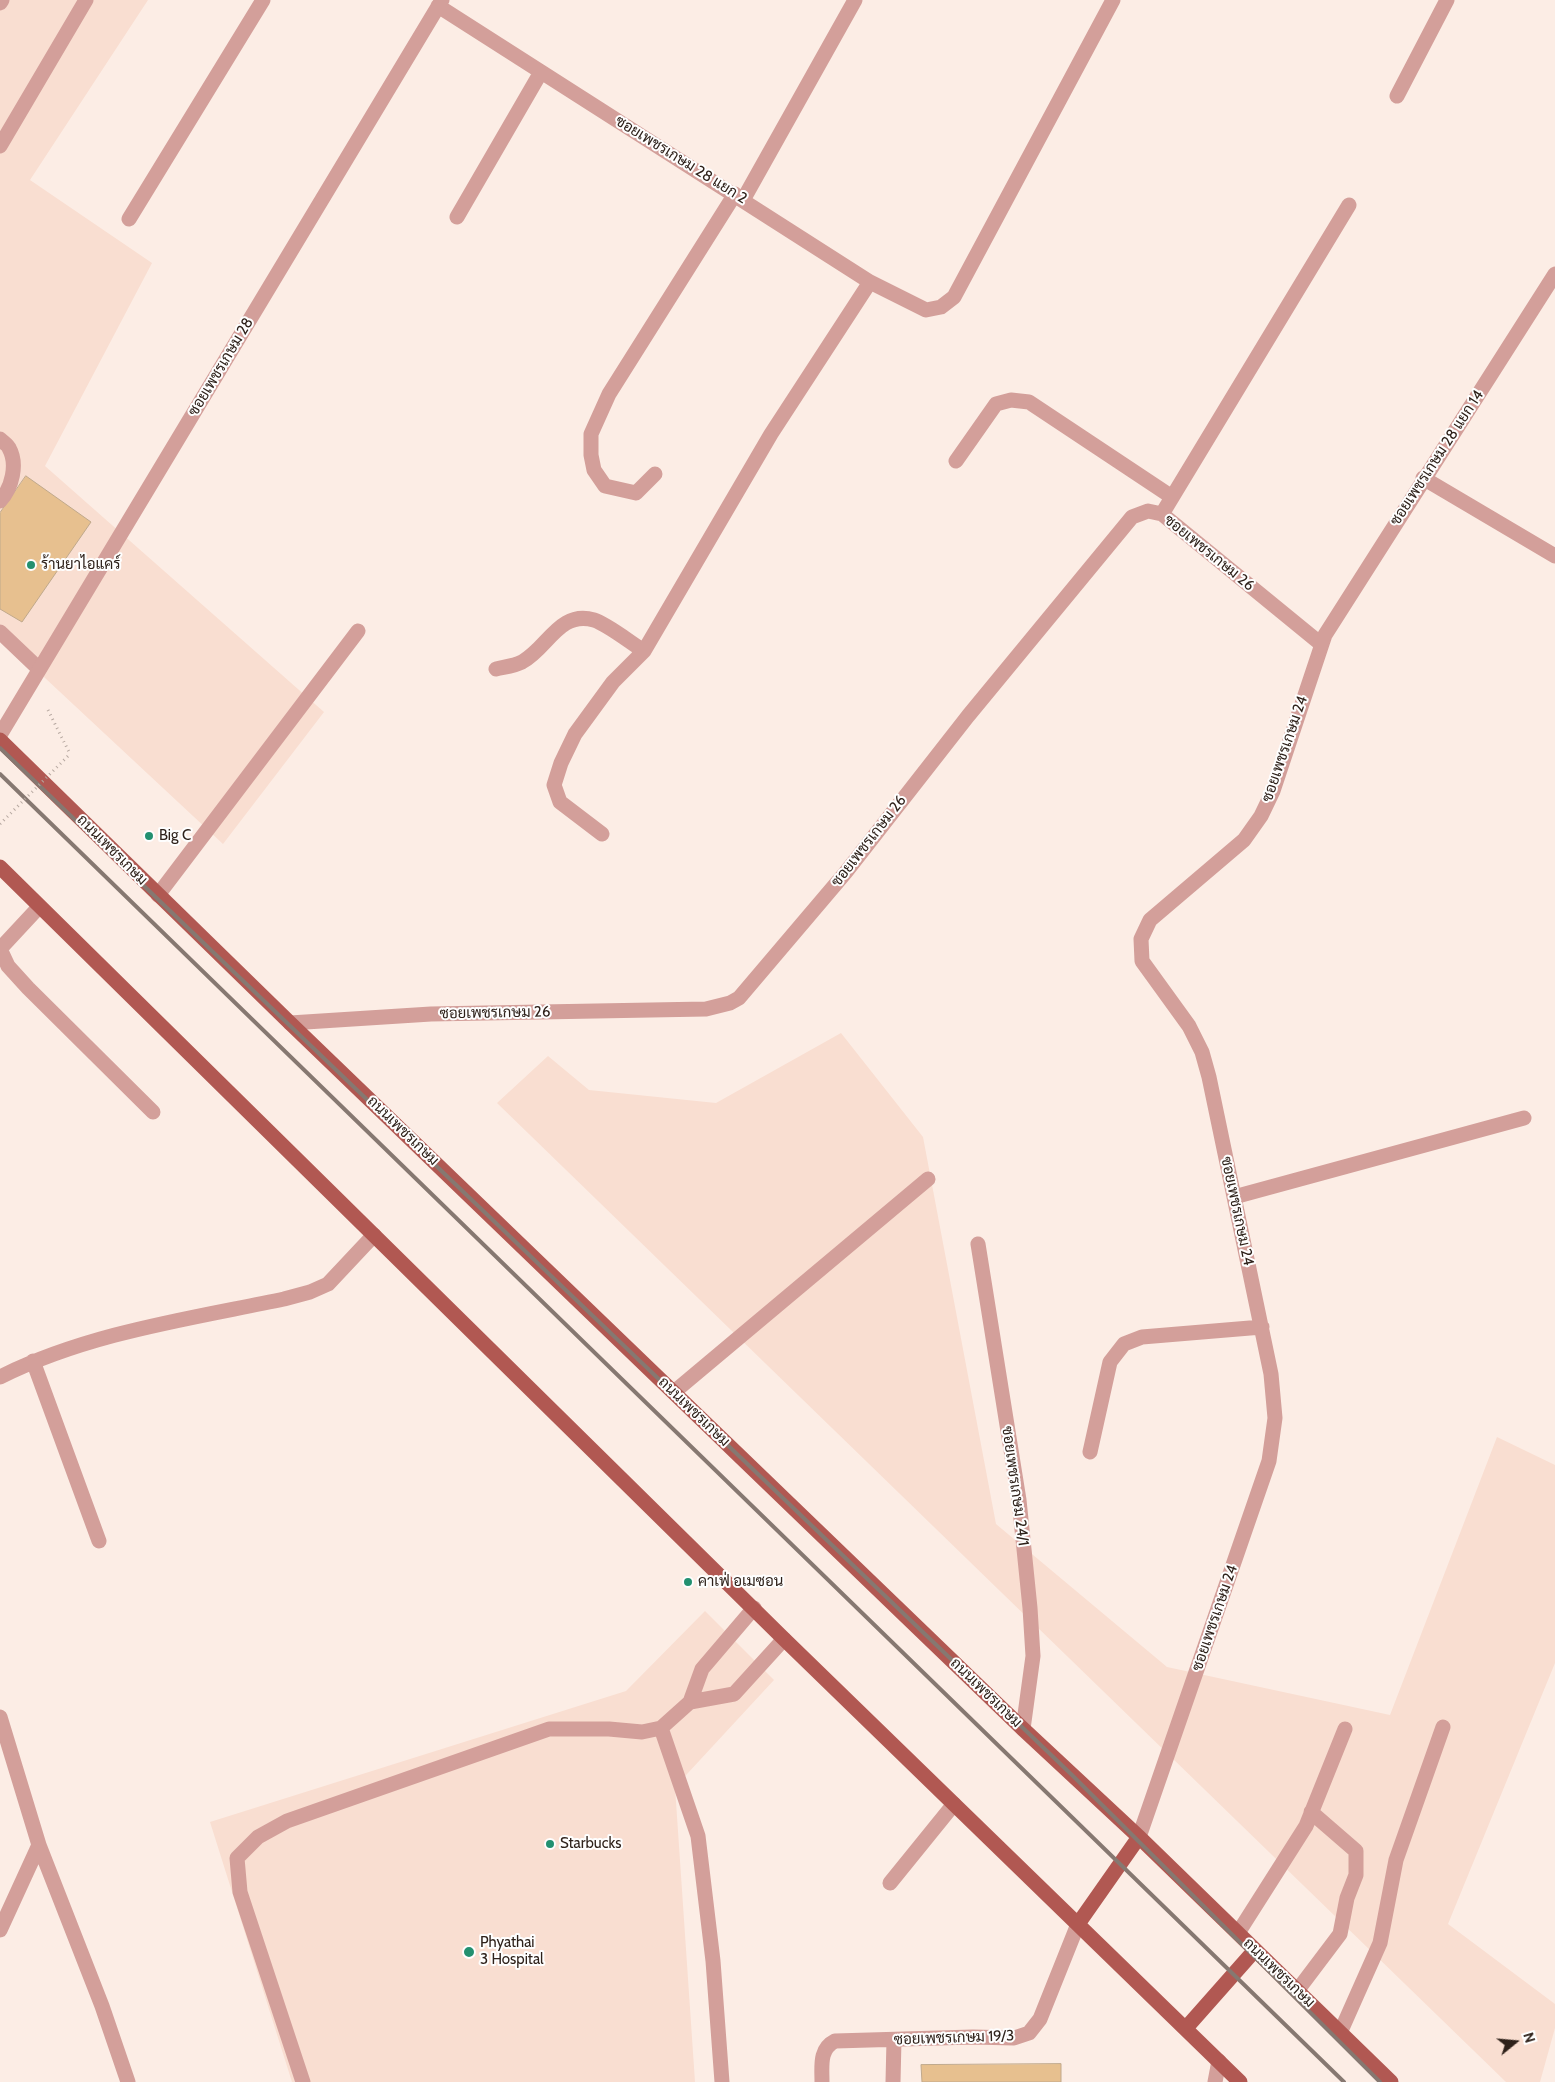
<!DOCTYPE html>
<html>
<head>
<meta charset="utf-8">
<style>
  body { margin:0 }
  #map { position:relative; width:1555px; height:2082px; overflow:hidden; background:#fcede5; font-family:Cabin,sans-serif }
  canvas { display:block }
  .north { position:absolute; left:1490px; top:2017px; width:50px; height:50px; -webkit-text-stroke:4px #fefefe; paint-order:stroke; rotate:73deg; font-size:14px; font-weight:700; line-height:20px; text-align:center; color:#2e211a }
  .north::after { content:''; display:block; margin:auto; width:18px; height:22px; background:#2e211a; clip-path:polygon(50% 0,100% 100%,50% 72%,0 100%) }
</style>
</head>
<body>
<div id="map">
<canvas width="1555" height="2082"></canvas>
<div class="north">N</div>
</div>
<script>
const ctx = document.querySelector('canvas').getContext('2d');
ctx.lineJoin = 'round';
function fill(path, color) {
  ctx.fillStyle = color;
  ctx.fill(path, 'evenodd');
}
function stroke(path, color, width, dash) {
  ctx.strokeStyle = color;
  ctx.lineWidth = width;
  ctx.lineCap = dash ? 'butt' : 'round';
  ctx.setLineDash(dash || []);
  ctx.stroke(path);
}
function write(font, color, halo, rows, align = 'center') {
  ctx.font = font + ' Cabin,Sarabun,sans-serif';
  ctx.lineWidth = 4;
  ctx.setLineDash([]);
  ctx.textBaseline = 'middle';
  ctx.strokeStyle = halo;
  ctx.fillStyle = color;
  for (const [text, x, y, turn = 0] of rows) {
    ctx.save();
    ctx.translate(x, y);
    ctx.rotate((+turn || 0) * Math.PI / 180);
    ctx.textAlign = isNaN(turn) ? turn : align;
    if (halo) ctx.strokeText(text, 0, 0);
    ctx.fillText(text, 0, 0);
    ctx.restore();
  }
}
fill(new Path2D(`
  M0,0H148L30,180L152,263L45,466L324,712L223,844L0,636Z
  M841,1033L923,1137L996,1524L1167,1667L1390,1715L1497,1437L1555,1465V1663L1448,1924L1555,2004V2028L1540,2082H1506L497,1103L548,1056L589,1090L716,1103Z
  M705,1611L774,1680L675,1787L695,2082H292L210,1822L626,1691Z`), '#f9ded1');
const building = new Path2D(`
  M26,476L91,522L22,622L0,609V513Z
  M1061,2064V2082H922L921,2065Z`);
fill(building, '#e7c08f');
stroke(building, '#c0a98c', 1);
stroke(new Path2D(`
  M48,710L70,754`), '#b6a8a0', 3, [1, 4]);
stroke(new Path2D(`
  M0,3L2,0
  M0,146L86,0
  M0,439C3,442 8,445 9,448C18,464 12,488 0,501
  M0,632L39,669
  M690,1702L734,1694L784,1639
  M661,1728L698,1836L713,1961L722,2082
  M1238,1933L1306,1826L1345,1729
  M1297,1991L1340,1934L1347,1898L1356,1875V1851L1311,1812
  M1340,2033L1380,1943L1396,1860L1443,1727
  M303,2082L240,1892L237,1858L258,1837L287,1821L549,1729H609L642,1732L661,1728L690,1702L702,1669L754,1608`), '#d39f9a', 15);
stroke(new Path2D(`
  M438,6L870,282L926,310L941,307L954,297L1113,0
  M1397,96L1447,0
  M743,200L855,0
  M457,217L541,72
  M129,219L263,0
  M956,461L996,404L1011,400L1029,402L1172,497
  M655,474L636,493L605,486L594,470L591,455V434L609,394L735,194
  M1423,478L1555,556
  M1162,514L1349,205
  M496,669C504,667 514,666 522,662C548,648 559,610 594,620C607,624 631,643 644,651
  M0,735L442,0
  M602,834L560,802L554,785L561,763L575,734L613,682L644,651L771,434L870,282
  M158,895L358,631
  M39,907L0,949L8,966L28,988L153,1112
  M290,1023L431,1014L706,1009L730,1003L739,998L846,872L968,716L1132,517L1148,511L1162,514L1321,644
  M1234,1197L1524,1118
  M978,1244L1019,1500L1030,1608L1033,1656L1023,1729
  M33,1361L99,1541
  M0,1377C88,1333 188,1319 284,1299L310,1292L328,1284L374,1235
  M674,1392L928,1179
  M1090,1452L1110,1362L1124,1344L1142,1337L1262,1327
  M0,1717L39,1845L102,2006L128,2082
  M1139,1837L1269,1461L1275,1418L1271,1374L1209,1077L1202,1052L1189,1026L1142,961L1141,939L1150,920L1244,840L1261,816L1273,791L1325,635L1555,274
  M890,1883L954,1804
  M0,1930L39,1845
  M822,2082C822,2066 819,2049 835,2041L973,2037L1014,2038L1029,2033L1040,2019L1078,1924
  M893,2082L894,2040
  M1215,2082L1219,2061`), '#d39f9a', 15);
stroke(new Path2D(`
  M0,740L290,1023L1023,1729L1139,1837L1391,2082
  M0,867L784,1639L1240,2082
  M1078,1924L1139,1837
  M1186,2028L1255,1950`), '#b15852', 15);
stroke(new Path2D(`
  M0,748L1072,1775L1380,2082
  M0,774L1344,2082`), '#867871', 4);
stroke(new Path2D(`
  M0,824L70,754`), '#b6a8a0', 3, [1, 4]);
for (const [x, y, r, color] of [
  [31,565,5,"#239070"],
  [149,836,5,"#239070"],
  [688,1582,5,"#239070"],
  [550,1844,5,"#239070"],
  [469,1952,6,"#239070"]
]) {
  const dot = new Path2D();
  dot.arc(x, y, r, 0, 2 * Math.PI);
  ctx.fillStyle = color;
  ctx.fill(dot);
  stroke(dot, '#fefefe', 2);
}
write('15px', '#2e211a', '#fefefe', [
  ["ซอยเพชรเกษม 28 แยก 2",681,160,32],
  ["ซอยเพชรเกษม 28",221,367,-59],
  ["ซอยเพชรเกษม 28 แยก 14",1437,458,-57],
  ["ซอยเพชรเกษม 26",1209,553,39],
  ["ซอยเพชรเกษม 24",1285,749,-71],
  ["ซอยเพชรเกษม 26",869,841,-52],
  ["ถนนเพชรเกษม",112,850,45],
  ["ซอยเพชรเกษม 26",495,1013,-1],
  ["ถนนเพชรเกษม",403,1131,44],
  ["ซอยเพชรเกษม 24",1237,1211,78],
  ["ถนนเพชรเกษม",694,1412,44],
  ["ซอยเพชรเกษม 24/1",1015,1486,82],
  ["ซอยเพชรเกษม 24",1215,1618,-71],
  ["ถนนเพชรเกษม",986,1693,44],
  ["ถนนเพชรเกษม",1279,1973,44],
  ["ซอยเพชรเกษม 19/3",954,2038,-2]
]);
write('15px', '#2e211a', '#fefefe', [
  ["ร้านยาไอแคร์",41,565],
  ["Big C",159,836],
  ["คาเฟ่ อเมซอน",698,1582],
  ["Starbucks",560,1844],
  ["Phyathai",480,1943],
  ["3 Hospital",480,1960]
], 'left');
</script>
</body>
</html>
